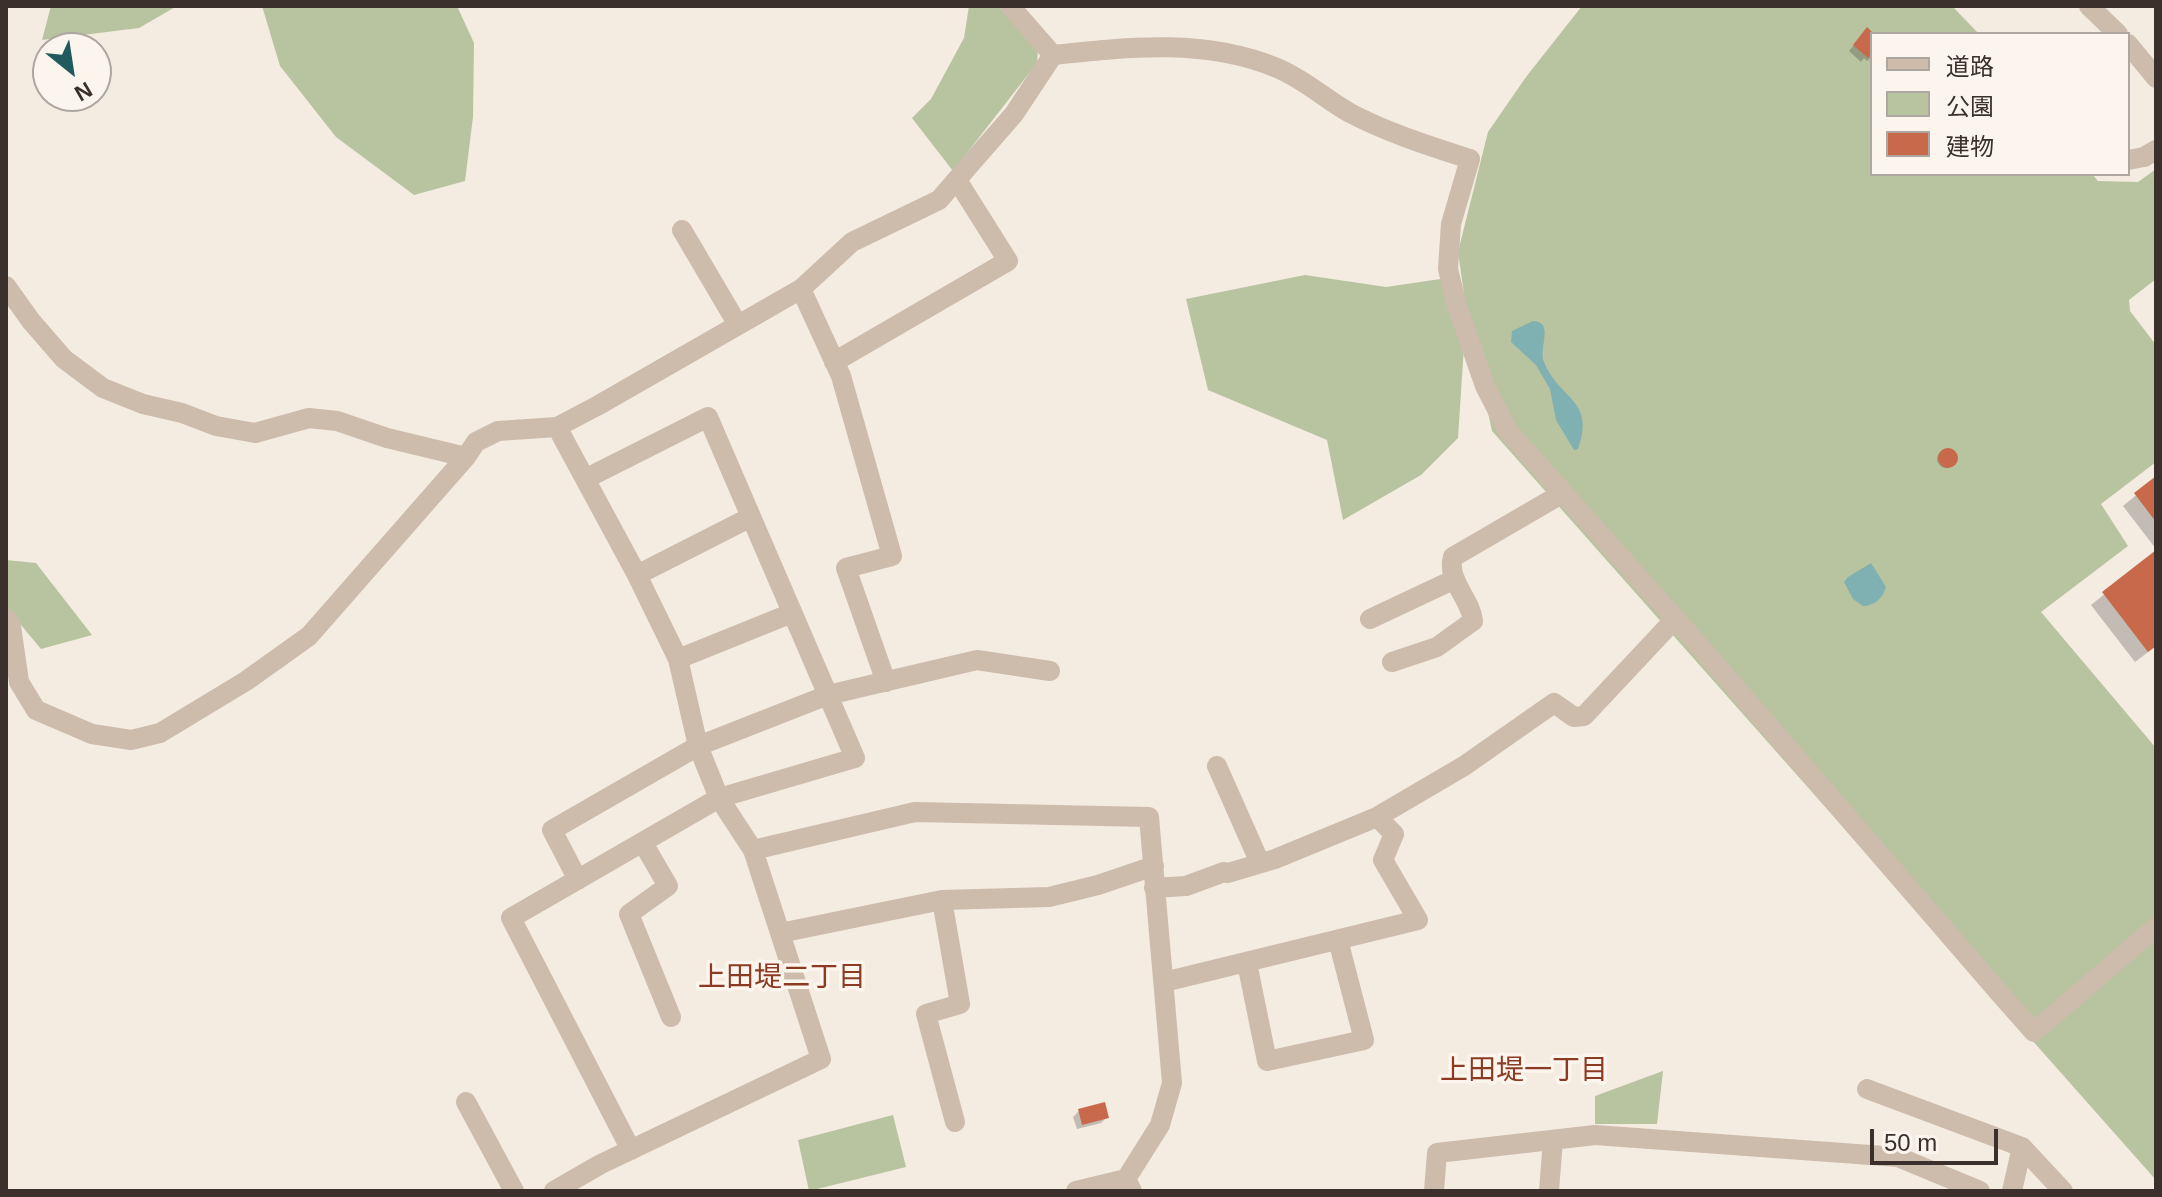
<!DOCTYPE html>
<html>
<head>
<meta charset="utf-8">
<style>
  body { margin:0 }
  #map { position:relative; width:2162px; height:1197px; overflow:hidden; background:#f4ebe1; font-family:Arial,"Noto Sans JP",sans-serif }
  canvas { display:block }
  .frame { position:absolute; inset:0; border:8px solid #3b302b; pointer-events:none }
  .legend { position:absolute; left:1870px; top:32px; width:260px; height:144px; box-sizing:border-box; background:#fbf5ee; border:2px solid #aea6a0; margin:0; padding:10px 14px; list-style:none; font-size:24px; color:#3b302b }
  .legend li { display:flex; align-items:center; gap:16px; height:40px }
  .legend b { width:40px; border:2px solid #aea6a0 }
  .north { position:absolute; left:32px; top:32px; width:80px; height:80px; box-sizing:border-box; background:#fbf5ee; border:2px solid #aea6a0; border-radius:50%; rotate:150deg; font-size:22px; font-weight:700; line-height:32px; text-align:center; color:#3b302b }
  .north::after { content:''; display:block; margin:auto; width:28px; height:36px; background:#1f5a5e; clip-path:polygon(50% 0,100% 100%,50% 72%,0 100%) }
  .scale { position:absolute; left:1870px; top:1129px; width:128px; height:36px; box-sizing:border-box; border:4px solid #3b302b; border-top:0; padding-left:10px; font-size:24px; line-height:28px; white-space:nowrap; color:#3b302b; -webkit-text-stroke:6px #fbf5ee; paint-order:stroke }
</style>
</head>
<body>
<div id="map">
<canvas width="2162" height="1197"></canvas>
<div class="frame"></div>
<ul class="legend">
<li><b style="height:10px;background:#cdbbac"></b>道路</li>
<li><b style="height:22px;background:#b8c4a0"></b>公園</li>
<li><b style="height:22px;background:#c8694b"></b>建物</li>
</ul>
<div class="north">N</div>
<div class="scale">50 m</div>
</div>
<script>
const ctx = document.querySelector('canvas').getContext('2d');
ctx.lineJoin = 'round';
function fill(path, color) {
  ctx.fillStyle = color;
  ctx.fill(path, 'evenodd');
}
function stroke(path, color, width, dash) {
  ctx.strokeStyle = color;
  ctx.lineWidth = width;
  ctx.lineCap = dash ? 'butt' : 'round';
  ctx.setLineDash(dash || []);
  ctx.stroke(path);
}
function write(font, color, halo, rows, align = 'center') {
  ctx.font = font + ' Arial,"Noto Sans JP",sans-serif';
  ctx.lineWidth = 7;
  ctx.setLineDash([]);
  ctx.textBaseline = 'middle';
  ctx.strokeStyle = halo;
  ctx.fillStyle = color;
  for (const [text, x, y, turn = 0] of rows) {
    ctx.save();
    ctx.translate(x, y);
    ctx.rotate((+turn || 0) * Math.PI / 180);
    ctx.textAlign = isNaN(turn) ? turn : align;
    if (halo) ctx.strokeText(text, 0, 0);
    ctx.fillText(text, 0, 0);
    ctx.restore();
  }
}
fill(new Path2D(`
  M51,6H177L139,28L42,40Z
  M262,6H457L474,43L473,117L465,181L414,195L336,137L280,66Z
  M969,6H998L1038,49L1037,63L953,171L912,118L931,99L964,38Z
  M1582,6H1952L1979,34H1872V174H2092L2098,181L2138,182L2156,169V279L2129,300L2130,311L2156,345V462L2101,504L2128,546L2041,612L2156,748V1180L1492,431L1467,315L1458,252L1488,132L1526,77Z
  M1305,275L1386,287L1454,277L1464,346L1458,438L1421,475L1343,520L1327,440L1208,390L1186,299Z
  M6,560L36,563L92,635L41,649L6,607Z
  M1663,1071L1657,1124H1595V1096Z
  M893,1115L906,1167L809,1191L798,1140Z`), '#b8c4a0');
fill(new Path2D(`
  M1533,321C1555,322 1538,348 1544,362C1559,400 1596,399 1578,449L1574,450L1556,420L1550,389L1536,365L1511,342L1512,331Z
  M1871,563L1886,587C1883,598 1874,606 1863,606L1853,599L1844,582L1848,577Z`), '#7fb0b2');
fill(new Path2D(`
  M1862,35H1872V56L1867,61L1864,58L1861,62L1849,51Z
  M1937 459a9 9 0 1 1 18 0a9 9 0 1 1-18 0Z
  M2156,479V549L2123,506Z
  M2156,553V646L2135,662L2091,605Z
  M1079,1111L1107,1117L1101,1123L1077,1129L1073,1117Z`), '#0003');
fill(new Path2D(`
  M1867,27L1872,32V53L1868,58L1853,45Z
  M1938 458a10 10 0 1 1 20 0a10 10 0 1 1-20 0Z
  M2156,476V522L2134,493Z
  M2156,550V646L2148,652L2102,592Z
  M1105,1102L1109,1118L1082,1125L1078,1109Z`), '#c8694b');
stroke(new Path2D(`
  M1010,6L1053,55
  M2089,6L2118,34
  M2128,44L2156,78
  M1053,55C1128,47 1205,38 1277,68C1304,79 1325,99 1350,113C1388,133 1430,146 1470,159L1451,224L1448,269L1457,306L1485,386L1508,431L1703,650L2002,996L2034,1032L2156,927
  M2128,160L2144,157L2156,150
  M682,230L738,325
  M6,286L31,321L64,359L103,388L143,404L182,413L216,426L255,433L309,418L337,421L387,438L466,457
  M801,289L841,376L892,556L846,568L886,682
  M834,362L1008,261L957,180
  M585,479L708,417L855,758L719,798L511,918L631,1150
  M637,575L751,517
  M6,618L11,626L19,682L36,710L92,734L131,740L160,733L246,681L309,636L466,457L476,442L498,431L557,427L597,406L801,289L852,242L939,200L1014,114L1053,55
  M1370,619L1455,579
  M678,659L792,613
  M1392,662L1437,647L1473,621C1471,599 1446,580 1453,557L1563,493
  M1217,766L1260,863
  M643,843L668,886L629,914L671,1017
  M753,850L915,812L1149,817L1172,1083L1160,1125L1126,1179L1132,1191
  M578,880L552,830L698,746L828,695L977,660L1050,671
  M1154,888L1186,886L1224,872L1228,873L1275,859L1377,817L1464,766L1554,703L1574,717L1584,716L1675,619
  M942,900L960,1004L926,1014L955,1122
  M780,933L942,900L1049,897L1098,885L1154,866
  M1247,963L1267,1061L1364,1040L1338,940
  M1164,982L1418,920L1383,860L1394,834L1377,817
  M1867,1089L2022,1147
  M466,1102L514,1191
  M554,1191L601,1164L821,1059L753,850L719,798L698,746L678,659L637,575L557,427
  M1076,1191L1126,1179
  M1434,1191L1437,1153L1595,1135L1898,1157L1980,1191
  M1549,1191L1553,1140
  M2012,1191L2022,1147L2063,1191`), '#cdbbac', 20);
write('28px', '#8c3b22', '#fbf5ee', [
  ["上田堤二丁目",782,978],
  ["上田堤一丁目",1524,1071]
]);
</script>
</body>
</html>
